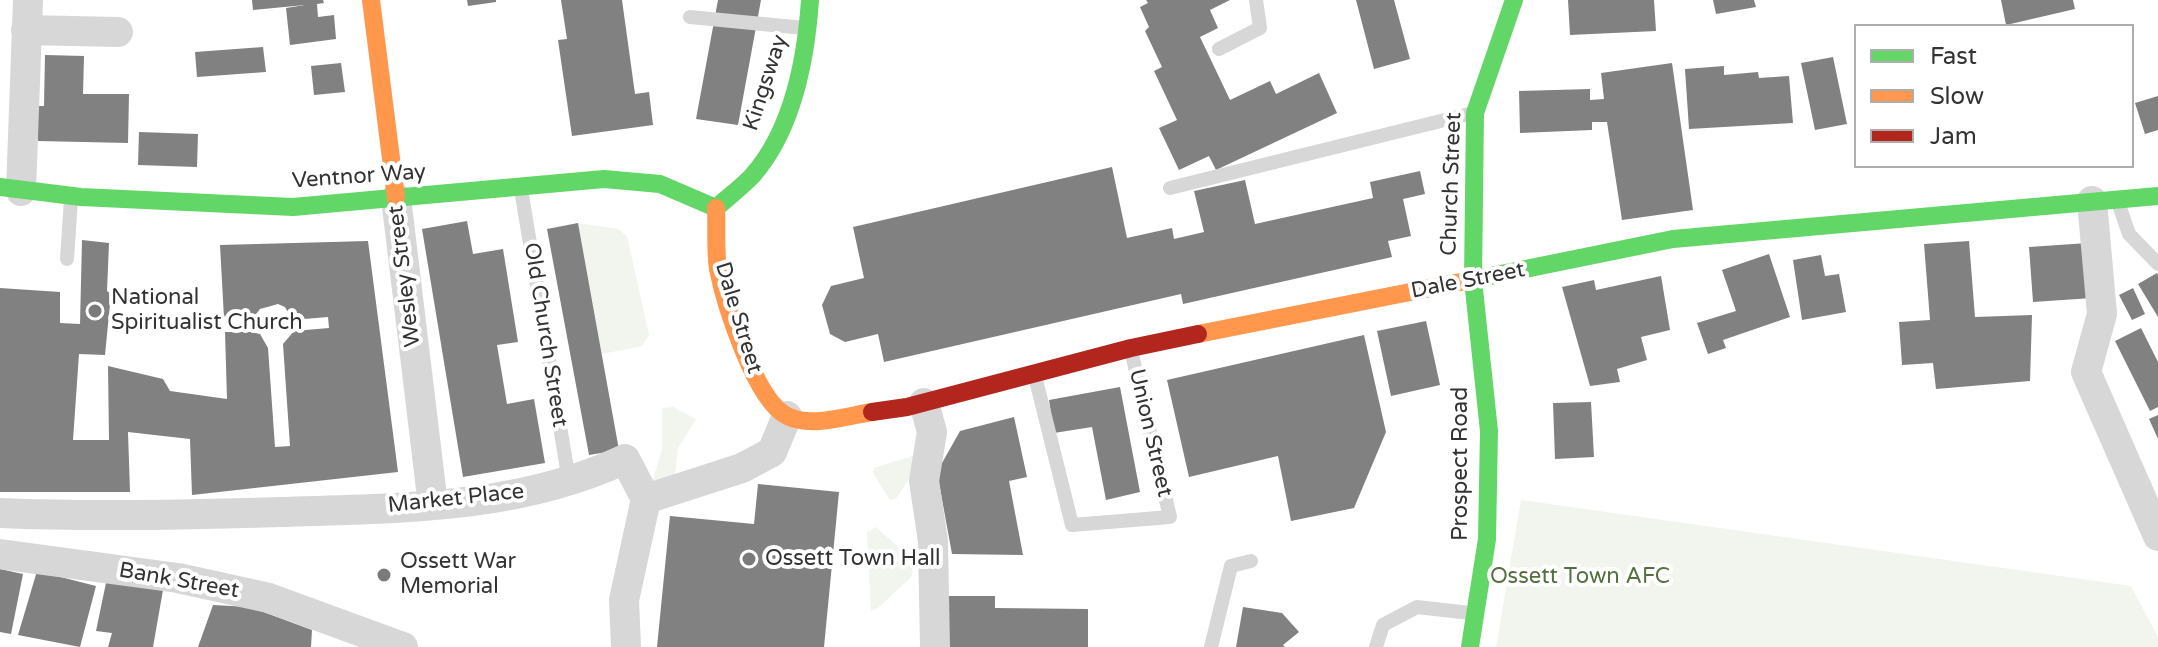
<!DOCTYPE html>
<html>
<head>
<meta charset="utf-8">
<style>
  body { margin:0 }
  #map { position:relative; width:2158px; height:647px; overflow:hidden; background:#fff; font-family:"Varela Round",sans-serif }
  canvas { display:block }
  .legend { position:absolute; left:1854px; top:24px; width:280px; height:144px; box-sizing:border-box; background:#fff; border:2px solid #adadad; margin:0; padding:10px 14px; list-style:none; font-size:24px; color:#333 }
  .legend li { display:flex; align-items:center; gap:16px; height:40px }
  .legend b { width:40px; border:2px solid #adadad }
</style>
</head>
<body>
<div id="map">
<canvas width="2158" height="647"></canvas>
<ul class="legend">
<li><b style="height:10px;background:#63d668"></b>Fast</li>
<li><b style="height:10px;background:#ff974d"></b>Slow</li>
<li><b style="height:10px;background:#b3261e"></b>Jam</li>
</ul>
</div>
<script>
const ctx = document.querySelector('canvas').getContext('2d');
ctx.lineJoin = 'round';
function fill(path, color) {
  ctx.fillStyle = color;
  ctx.fill(path, 'evenodd');
}
function stroke(path, color, width, dash) {
  ctx.strokeStyle = color;
  ctx.lineWidth = width;
  ctx.lineCap = dash ? 'butt' : 'round';
  ctx.setLineDash(dash || []);
  ctx.stroke(path);
}
function write(font, color, halo, rows, align = 'center') {
  ctx.font = font + ' "Varela Round",sans-serif';
  ctx.lineWidth = 8;
  ctx.setLineDash([]);
  ctx.textBaseline = 'middle';
  ctx.strokeStyle = halo;
  ctx.fillStyle = color;
  for (const [text, x, y, turn = 0] of rows) {
    ctx.save();
    ctx.translate(x, y);
    ctx.rotate((+turn || 0) * Math.PI / 180);
    ctx.textAlign = isNaN(turn) ? turn : align;
    if (halo) ctx.strokeText(text, 0, 0);
    ctx.fillText(text, 0, 0);
    ctx.restore();
  }
}
fill(new Path2D(`
  M578,223L618,229L627,236L649,335L642,346L602,354Z
  M673,407L696,419L678,448L675,475L652,483L662,449V408Z
  M915,455L920,462L896,499L890,500L873,473L874,468Z
  M1521,500L2131,586L2158,637V647H1496Z
  M876,527C889,540 916,556 912,576L878,608L871,611L867,532Z`), '#f1f5ed');
fill(new Path2D(`
  M252,0H323L324,3L317,4L318,17L334,15L336,39L290,45L286,8L305,5L253,10Z
  M467,0H496V2L468,6Z
  M561,0H622L635,94L649,92L653,125L572,136L558,40L567,39Z
  M718,0H761L738,125L696,119Z
  M1146,0H1230L1210,10L1218,28L1200,37L1230,100L1270,81L1276,94L1319,73L1337,113L1216,170L1209,156L1179,170L1159,128L1177,120L1154,71L1162,67L1145,31L1149,27L1140,7L1148,3Z
  M1356,0H1394L1410,59L1374,69Z
  M1568,0H1654L1656,31L1570,35Z
  M1713,0H1754L1756,7L1716,14Z
  M2001,0H2073L2075,9L2006,25Z
  M263,47L266,72L197,77L195,52Z
  M45,55L84,56L83,94H129L128,143L38,141V106H44Z
  M1833,57L1847,124L1815,130L1801,63Z
  M341,63L345,92L314,95L311,66Z
  M1672,63L1693,210L1622,220L1607,122H1592V130L1520,133L1519,91L1590,89V100L1604,99L1601,73Z
  M1724,66V75L1758,72L1759,78L1789,76L1793,123L1689,129L1685,69Z
  M2158,96V130L2145,134L2135,103Z
  M139,132L198,134L197,167L138,165Z
  M1112,167L1127,238L1172,228L1174,239L1204,232L1194,191L1245,180L1255,224L1373,198L1370,182L1420,171L1425,194L1403,199L1411,236L1388,241L1392,257L1183,304L1181,294L884,362L878,334L845,342L830,334L822,305L831,286L864,278L853,227Z
  M467,221L473,254L503,249L518,342L497,345L507,404L534,399L545,463L463,477L422,229Z
  M578,223L619,450L589,455L547,229Z
  M82,240L109,243L107,291L111,294L105,355L79,354L73,440H109L108,366L163,379L170,391L227,399L225,332H250L260,334L268,348L275,447L290,446L283,344L294,331L329,328L328,317L292,320L285,307L278,304L260,309L254,317L224,318L220,245L368,241L398,472L192,495L190,439L128,432L130,492H0V288L60,292V323L80,324Z
  M1969,241L1975,317L2032,315L2030,381L1936,389L1933,363L1902,365L1899,322L1930,320L1924,244Z
  M2088,243L2092,298L2033,302L2029,247Z
  M1769,254L1790,317L1723,340L1726,348L1708,354L1697,323L1736,311L1722,270Z
  M1821,255L1825,276L1839,274L1846,312L1802,320L1793,260Z
  M2157,273L2158,275V317L2138,284Z
  M1661,276L1670,330L1641,337L1647,360L1617,369L1620,382L1590,386L1562,287L1594,280L1596,290Z
  M2133,288L2145,314L2132,320L2119,295Z
  M1426,321L1440,385L1391,396L1377,331Z
  M2141,328L2158,362V407L2150,411L2115,341Z
  M1364,335L1386,432L1354,508L1291,521L1278,456L1189,477L1167,380Z
  M1120,387L1140,492L1106,500L1092,427L1054,433L1049,400Z
  M1591,402L1594,457L1555,459L1553,403Z
  M2158,415V439L2149,419Z
  M1014,417L1027,477L1009,481L1023,555L952,554L937,472L960,431Z
  M758,484L839,492L824,647H657L670,516L754,524Z
  M0,569L23,574L11,634L0,632Z
  M37,571L96,586L80,647L18,635Z
  M107,578L163,590L153,647H108L112,633L96,631Z
  M949,596H995V608L1088,609V647H949Z
  M213,605L250,607L312,630L311,647H198Z
  M1243,607L1282,613L1299,632L1283,645L1285,647H1236Z`), '#818181');
stroke(new Path2D(`
  M690,17L804,28
  M1219,49L1260,28L1256,0
  M1170,188L1469,114
  M521,189L569,481
  M2118,202L2129,234L2158,264
  M67,259L71,200
  M1035,376L1072,525L1170,517L1131,350
  M1211,647L1231,566L1251,561
  M1376,647L1383,625L1417,607L1470,613`), '#d7d7d7', 14);
stroke(new Path2D(`
  M26,30L118,32
  M21,191L28,0
  M396,198L433,505
  M2092,201L2102,314L2086,372L2158,536
  M924,403L932,432L924,481L933,541L935,647
  M646,499L742,468L772,452L787,416
  M0,513C93,517 187,515 280,512C397,508 517,510 625,459L646,499L624,600L626,647
  M0,554L178,578L269,598L403,647`), '#d7d7d7', 30);
stroke(new Path2D(`
  M0,187L81,197L293,207L604,179L660,184L716,208
  M716,208C728,197 742,187 753,175C793,129 806,59 810,0
  M1486,277L1673,239L2158,196
  M1470,647L1487,539L1489,431L1473,280L1475,113L1514,0`), '#63d668', 18);
stroke(new Path2D(`
  M371,0L396,198
  M716,208C717,228 715,250 718,269C725,304 755,400 787,416C811,428 847,416 872,412
  M1198,334L1486,277`), '#ff974d', 18);
stroke(new Path2D(`
  M872,412L907,407L1131,348L1198,334`), '#b3261e', 18);
for (const [x, y, r, color] of [
  [95,311,8,"#7a7a7a"],
  [749,559,8,"#7a7a7a"],
  [384,575,8,"#7a7a7a"]
]) {
  const dot = new Path2D();
  dot.arc(x, y, r, 0, 2 * Math.PI);
  ctx.fillStyle = color;
  ctx.fill(dot);
  stroke(dot, '#fff', 3);
}
write('22px', '#333', '#fff', [
  ["Kingsway",766,83,-72],
  ["Ventnor Way",359,177,-4],
  ["Church Street",1452,184,-88],
  ["Wesley Street",405,276,-97],
  ["Dale Street",1468,281,-11],
  ["Dale Street",738,318,73],
  ["Old Church Street",545,335,81],
  ["Union Street",1150,433,77],
  ["Prospect Road",1461,464,-90],
  ["Market Place",456,499,-6],
  ["Bank Street",179,581,10]
]);
write('22px', '#333', '#fff', [
  ["National",111,298],
  ["Spiritualist Church",111,323],
  ["Ossett Town Hall",765,559],
  ["Ossett War",400,562],
  ["Memorial",400,587]
], 'left');
write('22px', '#54703e', '#fff', [
  ["Ossett Town AFC",1580,577]
]);
</script>
</body>
</html>
